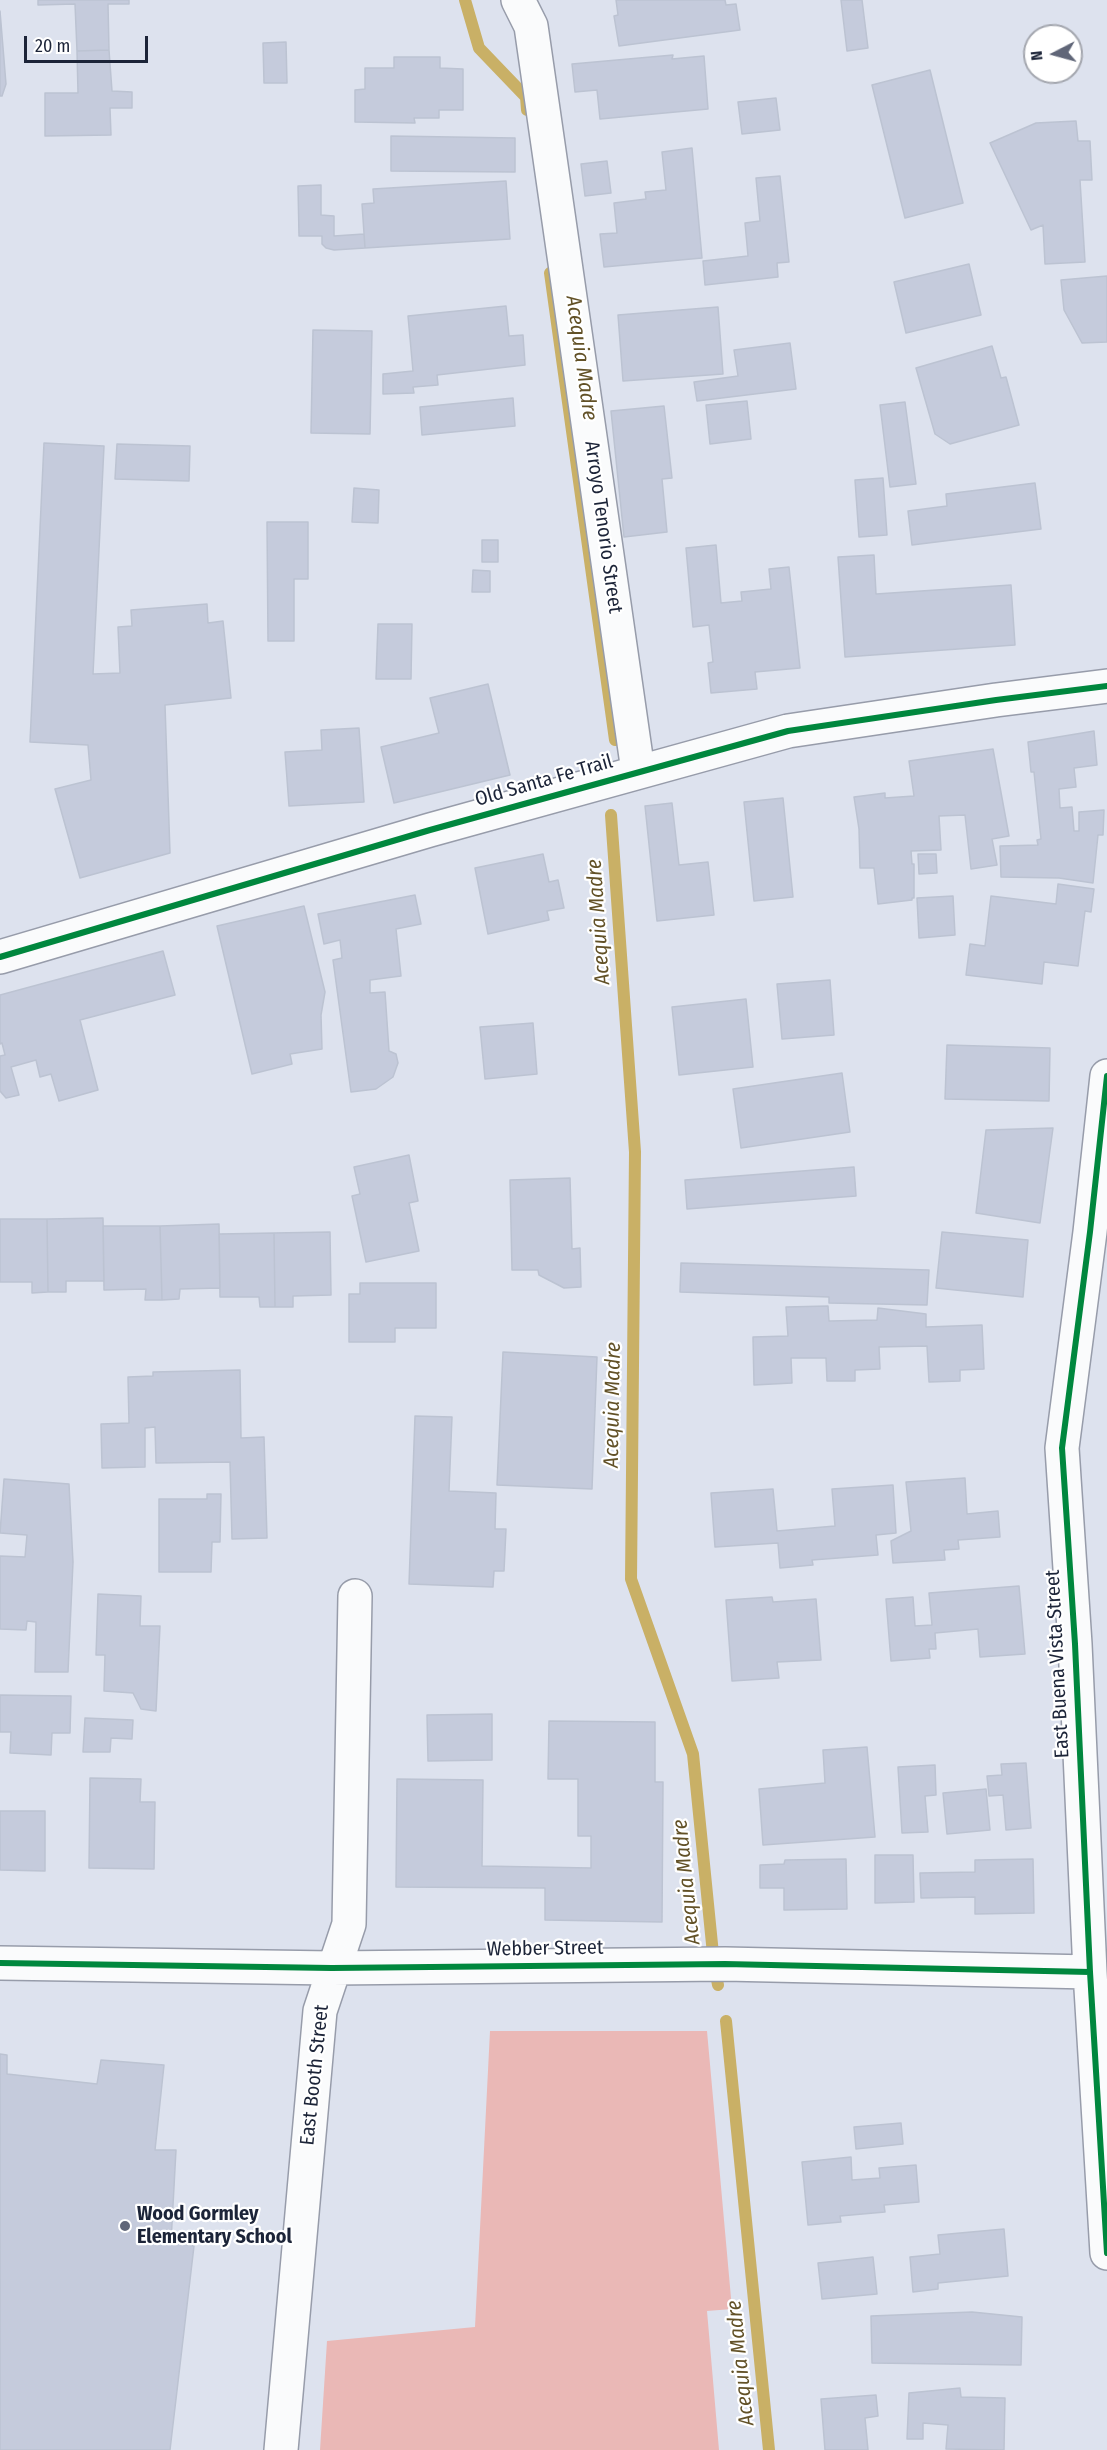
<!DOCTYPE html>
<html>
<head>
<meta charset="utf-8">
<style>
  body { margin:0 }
  #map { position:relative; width:1107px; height:2450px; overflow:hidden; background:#dde2ee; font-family:"Fira Sans Condensed",sans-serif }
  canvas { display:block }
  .north { position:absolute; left:1023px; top:24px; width:60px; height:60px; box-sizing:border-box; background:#fff; border:2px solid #a4a7af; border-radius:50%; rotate:264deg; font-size:16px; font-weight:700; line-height:24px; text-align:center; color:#1c2438 }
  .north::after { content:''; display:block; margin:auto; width:21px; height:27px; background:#606678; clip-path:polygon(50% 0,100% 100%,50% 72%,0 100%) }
  .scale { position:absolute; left:24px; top:36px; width:124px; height:27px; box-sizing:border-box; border:3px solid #1c2438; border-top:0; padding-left:8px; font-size:18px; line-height:21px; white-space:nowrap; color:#1c2438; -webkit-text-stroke:4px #fff; paint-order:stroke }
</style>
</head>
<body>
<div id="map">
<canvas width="1107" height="2450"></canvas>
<div class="north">N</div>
<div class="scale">20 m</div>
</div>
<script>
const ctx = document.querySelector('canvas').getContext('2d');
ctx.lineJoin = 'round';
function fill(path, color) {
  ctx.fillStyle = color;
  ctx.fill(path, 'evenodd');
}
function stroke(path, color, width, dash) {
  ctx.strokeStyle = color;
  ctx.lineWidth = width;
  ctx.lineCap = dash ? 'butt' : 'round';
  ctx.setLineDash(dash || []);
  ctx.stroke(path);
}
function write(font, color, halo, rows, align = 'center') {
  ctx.font = font + ' "Fira Sans Condensed",sans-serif';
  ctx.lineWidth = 4.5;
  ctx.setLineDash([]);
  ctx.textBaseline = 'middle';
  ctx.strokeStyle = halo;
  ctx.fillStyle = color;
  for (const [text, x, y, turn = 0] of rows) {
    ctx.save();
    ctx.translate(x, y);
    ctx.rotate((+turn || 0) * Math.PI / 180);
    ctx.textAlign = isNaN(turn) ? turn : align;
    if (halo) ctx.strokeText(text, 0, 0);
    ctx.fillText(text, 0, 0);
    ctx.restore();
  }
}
fill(new Path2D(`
  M490,2031H707L732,2309L707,2311L719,2450H320L327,2341L475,2327Z`), '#eab8b6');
stroke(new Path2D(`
  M465,0L479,48L526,97L527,110
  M550,273L615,740
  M611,815L635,1152L631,1579L693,1754L714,1964L718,1985
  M726,2021L769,2450`), '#c9b066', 12);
const building = new Path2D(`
  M38,0H129V4H108L109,50L77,51L75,4L38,5Z
  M616,0H725L726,5L736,4L740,30L619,46L614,16L618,15Z
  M841,0H862L868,48L847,51Z
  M0,11L6,84L2,96H0Z
  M286,42L287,83H264L263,43Z
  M109,50L112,91L132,92V108H110L111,135L45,136V93H78L77,51Z
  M673,55L672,59L704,56L708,109L600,119L597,90L575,92L572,64Z
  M394,57H440V68L463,69V110H439V118H414L415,123L355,122V90L365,89V68H394Z
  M930,70L963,203L905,218L872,85Z
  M776,98L780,130L742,134L738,102Z
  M1076,121L1078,141H1090L1092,180H1080L1085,262L1045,264L1043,225L1031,230L990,143L1036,123Z
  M391,136L515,138V172L391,171Z
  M692,148L702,258L604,267L600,234L617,233L614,203L646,199L645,192L666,190L662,152Z
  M607,161L611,193L585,196L581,164Z
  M780,176L789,262L777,263L778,277L705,285L703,261L748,256L745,223L760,221L756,178Z
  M506,181L510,239L365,248L362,204L374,203L373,189Z
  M321,185V215L334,216V236L364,234L365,248L334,250L326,248L322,244V236H299L298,186Z
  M969,264L981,315L906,333L894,282Z
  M1107,276V342L1082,343L1064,310L1061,280Z
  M506,306L509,336L523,335L525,365L437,375L438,385L413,387L414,393L383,394V374L413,371L408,316Z
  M718,307L723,374L623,381L618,315Z
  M313,330L372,331L370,434L311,433Z
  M790,343L796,389L697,401L694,382L738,376L734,350Z
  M992,346L1001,378L1006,377L1019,425L950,444L935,434L916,368Z
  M513,398L515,426L422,435L420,407Z
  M747,401L751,439L710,444L706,405Z
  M905,402L916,484L890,487L880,405Z
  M664,406L672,478L662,479L667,532L624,537L611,411Z
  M44,443L104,446L93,674L120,673L118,627L132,626L131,610L207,604L208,623L223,621L231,698L165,705L170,853L80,878L55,789L91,780L88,745L30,742Z
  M117,444L190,446L189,481L115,479Z
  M883,478L887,535L859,537L855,480Z
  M1035,483L1041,529L912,545L908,511L947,506L946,494Z
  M354,488L379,490L378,523L352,522Z
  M267,522H308V579H294V641H268Z
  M482,540H498V562H482Z
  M716,545L721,603L742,601L741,592L771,589L769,569L789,567L800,668L755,672L757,689L711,693L708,663L713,662L709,625L693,627L686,548Z
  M874,555L876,594L1011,585L1015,645L845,657L838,557Z
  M473,570L490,571V592H472Z
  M378,624H412L411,679H376Z
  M488,684L510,775L394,803L381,747L439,733L430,698Z
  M359,728L364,802L289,806L285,752L322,750L321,730Z
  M1094,731L1097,765L1074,768L1076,787L1059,789L1060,808L1072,807L1074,831H1079V812L1104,810L1103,835H1098L1093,883L1059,878L1001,877L1000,846L1038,845L1037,840L1041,839L1034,772H1031L1028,742Z
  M993,749L1009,836L992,839L997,865L971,869L965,815L939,816L941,850L911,851L912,864H914V898H912V900L878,904L874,868H860L859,829L854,797L885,793V798L914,796L909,761Z
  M783,798L793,897L754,901L744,802Z
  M672,803L679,865L708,862L714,915L657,921L645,806Z
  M543,854L549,882L558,880L564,908L547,911L549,920L488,934L475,868Z
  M918,854H936L937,873L919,874Z
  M1058,884L1094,889L1091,912L1085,911L1078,966L1044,962L1042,984L966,975L970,944L985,946L991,896L1056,904Z
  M415,895L421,924L396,929L401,976L370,980V993L385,992L389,1051L396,1054L398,1063L393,1077L376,1089L351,1092L333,960L342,958L340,940L324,944L318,914Z
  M953,896L955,935L919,938L917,898Z
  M304,906L325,992L321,1015L322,1049L290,1054L292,1064L252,1074L217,926Z
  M163,951L175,995L80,1020L98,1090L59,1101L51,1074L40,1077L36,1060L11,1067L19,1095L6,1098L0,1091V1056L5,1055L2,1043L0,1044V995Z
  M830,980L834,1035L782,1039L777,984Z
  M746,999L753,1067L679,1075L672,1007Z
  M533,1023L537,1074L485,1079L480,1027Z
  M947,1045L1050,1048L1049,1101L945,1099Z
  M842,1073L850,1132L741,1148L733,1089Z
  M1053,1128L1040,1223L976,1213L986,1130Z
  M409,1155L418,1201L409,1203L419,1251L366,1262L352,1196L360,1194L354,1167Z
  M854,1167L856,1196L687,1209L685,1180Z
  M570,1178L572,1249L580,1248L581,1287L564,1288L539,1275L538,1270H512L510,1180Z
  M103,1218L104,1281H66V1292H48L47,1219Z
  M0,1219H47L48,1292L32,1293V1282H0Z
  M219,1224L220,1288L180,1289L179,1299L162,1300L160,1226Z
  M103,1226H160L162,1300H145L146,1289L104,1290Z
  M330,1232L331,1295L293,1296V1307H275L274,1233Z
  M942,1232L1028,1240L1023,1297L936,1288Z
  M274,1233L275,1307H260L259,1297H220L219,1234Z
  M681,1263L929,1270L927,1305L829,1303V1297L680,1292Z
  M360,1283H436V1328H395V1342H349V1294H360Z
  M828,1306L829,1321L877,1320L878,1308L926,1314V1327L982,1325L984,1369L960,1370V1381L929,1382L927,1346L879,1347L880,1369L855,1370V1381H827L826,1358H791L792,1383L754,1385L753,1337L788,1336L786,1307Z
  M503,1352L597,1357L592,1489L497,1485Z
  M240,1370L241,1438L264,1437L267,1538L232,1539L230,1462L156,1463L155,1427L145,1428V1467L102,1468L101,1424L129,1423L128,1377L153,1376V1372Z
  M415,1416L452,1417L449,1491L496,1493L495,1529H506L504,1571H494L493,1587L409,1584Z
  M965,1478L967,1514L998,1511L1000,1537L958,1540L959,1549L944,1550L945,1560L893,1563L891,1541L911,1531L906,1482Z
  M4,1479L69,1484L73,1562L68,1672H35L36,1622L27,1621L26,1630L0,1629V1556L25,1557L27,1535L0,1533Z
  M893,1485L896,1533L876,1535L878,1555L812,1560L813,1565L780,1568L778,1543L715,1547L711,1493L773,1489L777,1531L835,1526L832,1489Z
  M207,1494H221L220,1542H212L211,1572H159V1499H207Z
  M1019,1586L1025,1654L980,1657L978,1629L935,1633L936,1649H929L930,1658L891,1661L886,1599L913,1597L915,1626L932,1625L929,1593Z
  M98,1594L141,1596L140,1626H160L156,1711L141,1709L133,1693L104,1691L105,1655H96Z
  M772,1597L773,1602L816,1599L821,1660L777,1662L779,1678L732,1681L726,1600Z
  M0,1695L71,1696L70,1733H52L51,1755L10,1753L11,1732H0Z
  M492,1714V1760L428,1761L427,1715Z
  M85,1718L133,1720L132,1739L111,1738L110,1752H83Z
  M549,1721L655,1722V1782H663L662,1922L545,1920V1888L396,1887L397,1779L483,1780L482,1866L591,1868V1836H578V1779H548Z
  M867,1747L875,1837L763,1845L759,1789L825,1783L823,1750Z
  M1026,1763L1031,1828L1006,1830L1003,1795L989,1796L987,1776L1002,1775L1001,1764Z
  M935,1765L936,1795L925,1796L928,1832L902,1833L898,1767Z
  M90,1778L141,1779L140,1802H155L154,1869L89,1868Z
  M986,1789L990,1830L947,1834L943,1793Z
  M0,1811H45V1871L0,1870Z
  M875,1855H913L914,1902L875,1903Z
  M846,1859L847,1909L784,1910V1888H760V1865L784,1864L785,1860Z
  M1033,1859L1034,1913L975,1914V1897L921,1898L920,1873L975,1872V1860Z
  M0,2054L7,2055V2074L97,2084L101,2060L164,2065L155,2150H176L171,2242L194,2246L170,2450H0Z
  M901,2123L903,2144L856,2149L854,2127Z
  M851,2157L852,2180L880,2178L879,2168L916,2165L919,2202L884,2205L885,2212L840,2216L841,2222L808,2225L802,2162Z
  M1004,2229L1008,2276L938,2283V2289L913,2292L910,2257L940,2254L938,2235Z
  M873,2257L877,2294L822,2299L818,2263Z
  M972,2312L1022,2317L1021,2365L872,2363L871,2316Z
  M960,2388L961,2397L1005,2398L1004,2450L946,2449L948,2425L923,2423V2439H907L909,2393Z
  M876,2395L878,2416L865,2418L868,2450H825L821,2399Z`);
fill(building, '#c5cbdc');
stroke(building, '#bcc3d2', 1.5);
const street = new Path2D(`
  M518,0L531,26L638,771
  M1107,1076L1090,1232L1062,1448L1075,1644L1090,1972L1107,2253
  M0,1963L332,1968L725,1964L1090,1972
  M281,2450L320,2011L349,1924L355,1596`);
const secondary = new Path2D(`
  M0,957L430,830L788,731L996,700L1107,686`);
stroke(street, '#979caa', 36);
stroke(secondary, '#979caa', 36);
stroke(street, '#fafbfc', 33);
stroke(secondary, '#fafbfc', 33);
stroke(new Path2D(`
  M0,957L430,830L788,731L996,700L1107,686
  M1107,1076L1090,1232L1062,1448L1075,1644L1090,1972L1107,2253
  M0,1963L332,1968L725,1964L1090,1972`), '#00873e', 6);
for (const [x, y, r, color] of [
  [125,2226,6,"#606678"]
]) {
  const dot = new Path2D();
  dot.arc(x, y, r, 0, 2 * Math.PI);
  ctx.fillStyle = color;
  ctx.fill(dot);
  stroke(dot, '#fff', 2);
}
write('20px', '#1c2438', '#fff', [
  ["Arroyo Tenorio Street",603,527,82],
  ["Old Santa Fe Trail",544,781,-16],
  ["East Buena Vista Street",1058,1664,-93],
  ["Webber Street",545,1949,-1],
  ["East Booth Street",315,2075,-84]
]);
write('bold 20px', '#1c2438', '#fff', [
  ["Wood Gormley",137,2214],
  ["Elementary School",137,2237]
], 'left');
write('italic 21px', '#625127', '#fff', [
  ["Acequia Madre",581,358,82],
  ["Acequia Madre",599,922,-94],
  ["Acequia Madre",613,1405,-89],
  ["Acequia Madre",687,1882,-96],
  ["Acequia Madre",741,2363,-96]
]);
</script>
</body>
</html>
